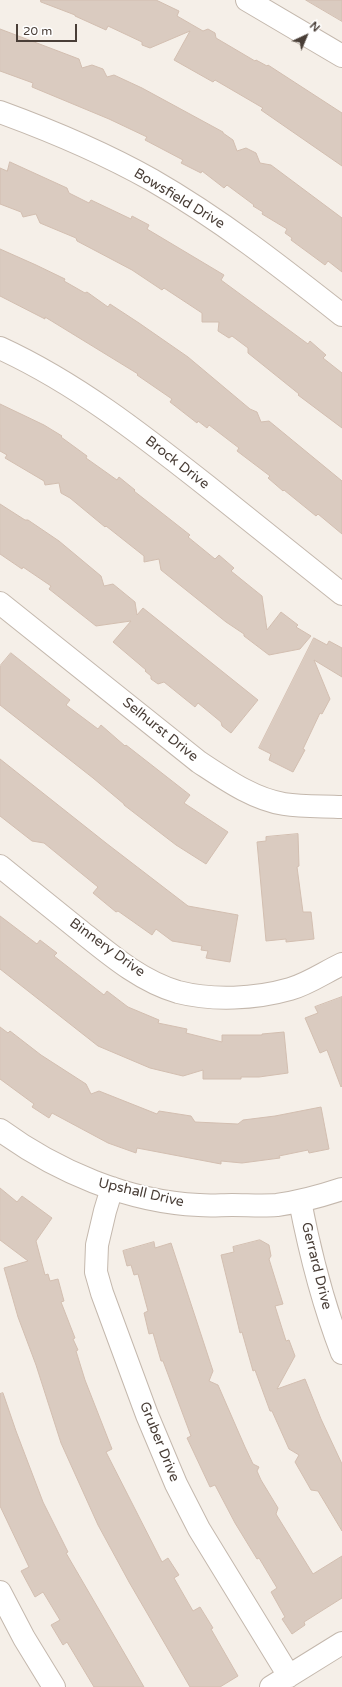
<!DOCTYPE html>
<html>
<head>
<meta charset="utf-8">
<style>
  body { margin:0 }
  #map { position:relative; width:342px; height:1687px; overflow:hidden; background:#f5efe8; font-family:"Varela Round",sans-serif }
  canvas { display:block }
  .north { position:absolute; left:286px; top:16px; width:40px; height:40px; -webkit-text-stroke:3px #fff; paint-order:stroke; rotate:44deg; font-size:11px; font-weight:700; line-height:16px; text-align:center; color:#493e37 }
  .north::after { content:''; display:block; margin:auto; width:14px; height:18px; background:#493e37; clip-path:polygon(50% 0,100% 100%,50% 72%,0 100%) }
  .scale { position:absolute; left:16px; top:24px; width:61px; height:18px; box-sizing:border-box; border:2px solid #493e37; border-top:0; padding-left:5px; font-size:12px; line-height:14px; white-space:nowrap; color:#493e37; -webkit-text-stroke:3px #fff; paint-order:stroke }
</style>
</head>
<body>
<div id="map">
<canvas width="342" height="1687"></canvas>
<div class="north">N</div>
<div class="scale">20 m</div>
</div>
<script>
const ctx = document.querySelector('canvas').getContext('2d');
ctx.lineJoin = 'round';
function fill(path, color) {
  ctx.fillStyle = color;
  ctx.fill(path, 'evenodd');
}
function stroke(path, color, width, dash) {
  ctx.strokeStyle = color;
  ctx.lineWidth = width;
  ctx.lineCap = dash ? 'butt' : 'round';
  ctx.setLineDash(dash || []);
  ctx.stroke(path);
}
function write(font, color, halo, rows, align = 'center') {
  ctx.font = font + ' "Varela Round",sans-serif';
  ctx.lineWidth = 4;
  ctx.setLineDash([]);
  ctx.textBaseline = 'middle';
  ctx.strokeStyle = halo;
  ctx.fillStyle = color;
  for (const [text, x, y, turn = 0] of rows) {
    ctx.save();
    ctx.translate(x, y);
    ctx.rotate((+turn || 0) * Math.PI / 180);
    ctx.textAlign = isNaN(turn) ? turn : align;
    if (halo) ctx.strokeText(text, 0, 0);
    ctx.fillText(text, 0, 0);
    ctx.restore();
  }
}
const building = new Path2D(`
  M41,0H156L179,11L177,16L203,31L208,29L215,33L216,38L255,61L256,60L267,66L268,65L342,113V166L261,110L263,108L215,80L213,82L174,60L190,31L150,48L142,45V42L108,26L106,30L75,16V15L41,2Z
  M306,0H342V21Z
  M0,29L79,59L82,68L92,65L103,69L107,77L114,75L142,88L223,132V133L233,140L237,151L246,148L256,153L260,163L271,165L342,218V272L328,261L325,265L291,240L292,238L285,233L287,229L262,214L263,212L253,206L254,205L227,185L224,188L202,171L201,173L181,163L183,160L145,140L147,137L109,119L32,87L33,83L0,71Z
  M10,162L67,188L69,193L89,203L91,200L131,219L132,216L149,225L147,229L224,275L221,280L308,344L310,341L326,355L323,358L342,373V428L298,395L299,394L258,361L248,353V348L232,336L229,338L218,331L219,322H202V313L164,288L162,290L132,270L77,241L76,238L40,223L36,214L23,217L21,212L0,204V168L7,171Z
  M0,249L36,265L65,279L64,281L85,293L87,292L108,307L110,304L139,323L188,357L250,409L257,412L261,422L269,421L342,481V534L318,514L316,516L284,490L283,491L268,478L270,476L237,451L239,448L209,425L207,428L198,421L197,423L170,402L172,399L137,375L138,374L45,317V319L0,296Z
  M0,404L44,425L62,436L61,437L87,456L86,458L117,480L119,477L135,490L134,491L190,535L188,537L215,559L219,555L234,568L231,571L262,596L267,630L281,612L298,625L296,627L311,636L300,649L269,655L244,636V634L226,622L161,570L159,559L144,562V556L106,526L105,527L70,498L61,493L59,483L45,485L44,481L5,458L7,455L0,451Z
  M0,504L25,520H28L59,541L101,576L104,586L113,584L135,602L137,615L143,608L258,700L231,733L222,726L221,722L198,703L195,707L164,682L158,684L151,679V676L145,671L146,670L113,642L131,621L96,626L49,589L51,586L23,567L22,569L0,554Z
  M314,638L327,645L329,641L342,648V677L314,660L330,699L322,714L320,713L303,749L305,750L293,772L269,760L271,754L259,748Z
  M11,653L70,700L66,705L98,729L101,725L125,746L126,745L190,795L184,803L228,832L206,864L176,845L124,805V804L93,778L0,705V666Z
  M0,759L106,843L188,906L238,915L230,962L206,958L208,951L201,950L202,946L172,941L156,929L152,935L118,911L116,912L93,893L98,887L44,843L32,841L0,816Z
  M298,834L299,866L297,867L303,912H311L314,939L286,942V939L266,941L257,842L266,841V837Z
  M0,916L37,944L40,940L57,953L54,956L104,995L107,991L128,1007L159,1020L158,1023L187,1029L186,1033L222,1042V1035H262V1034L284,1032L288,1073L259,1077H241V1079H203V1070L183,1076L150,1068L98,1046L0,969Z
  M342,997V1086L341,1087L327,1050L320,1053L305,1018L318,1013L315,1007Z
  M0,1027L8,1033L10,1031L41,1055L86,1084L91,1094L99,1091L157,1114L159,1111L191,1116L195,1122L238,1124L243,1120L275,1116L321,1107L329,1149L309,1153L308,1150L279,1156L280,1158L242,1163L221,1161V1164L137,1148L136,1153L108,1143L52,1113L49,1118L32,1107L34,1104L0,1079Z
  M0,1188L17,1202L22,1196L52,1218L36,1241L45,1275L48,1274L50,1281L58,1279L64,1301L61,1302L75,1338L73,1339L78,1350L76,1351L85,1380L112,1449L106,1452L162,1562L168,1558L179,1575L174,1578L193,1611L200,1607L213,1628L211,1629L238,1676L220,1687H190L129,1582L98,1525L61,1443L36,1365L18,1317L4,1268L28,1261L0,1240Z
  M260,1240L269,1245L271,1256L269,1259L283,1304L275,1306L286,1341L289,1340L295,1356L277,1389L305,1379L321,1419L342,1464V1531L318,1491L311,1490L295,1462L299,1455L289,1449L272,1411H270L255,1370L253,1371L242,1332L240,1333L221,1255L234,1252L233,1247Z
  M154,1242L155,1248L171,1243L213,1371L209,1381L218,1385L245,1447L253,1464L259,1467L257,1471L261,1480L278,1508L276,1514L313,1574L342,1556V1598L304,1622L305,1625L292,1634L282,1619L285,1617L271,1592L277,1588L259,1558L257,1559L235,1523L215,1485L210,1487L187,1438L191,1436L163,1361H161L153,1333L149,1334L144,1313L148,1311L138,1274L134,1275L131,1265L127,1266L123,1251Z
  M3,1393L16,1431L43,1502L68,1552L66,1553L144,1687H94L67,1642L63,1645L51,1625L60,1620L43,1592L35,1597L21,1571L29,1567L0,1506V1394Z`);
fill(building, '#dacbc0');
stroke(building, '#d2beb0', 1);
const minor = new Path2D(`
  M247,0L342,56
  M0,112C52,131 104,153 152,180C220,219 281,267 342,315
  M0,348C76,383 141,434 207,486C252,522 297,558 342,594
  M0,603L199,762C225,779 253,799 284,804C303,807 323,806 342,807
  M0,866C26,887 52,908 78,929C108,953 140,981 178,992C213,1001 255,999 290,989C308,984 325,972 342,964
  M0,1130C56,1171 128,1202 199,1205C210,1206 221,1205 232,1205C247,1205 263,1206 277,1205C299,1202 321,1196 342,1189
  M112,1188L105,1211L97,1245L96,1272L102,1293L147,1415L176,1484L199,1529L289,1676
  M300,1201C310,1253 323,1304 342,1353
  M0,1592L24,1638L54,1687
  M271,1687L342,1643`);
stroke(minor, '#c4b8ad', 24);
stroke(minor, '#fff', 22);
write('14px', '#493e37', '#fff', [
  ["Bowsfield Drive",179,199,31],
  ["Brock Drive",177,463,38],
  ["Selhurst Drive",160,730,39],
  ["Binnery Drive",107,948,36],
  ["Upshall Drive",141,1193,13],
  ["Gerrard Drive",316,1266,76],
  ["Gruber Drive",159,1442,68]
]);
</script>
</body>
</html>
